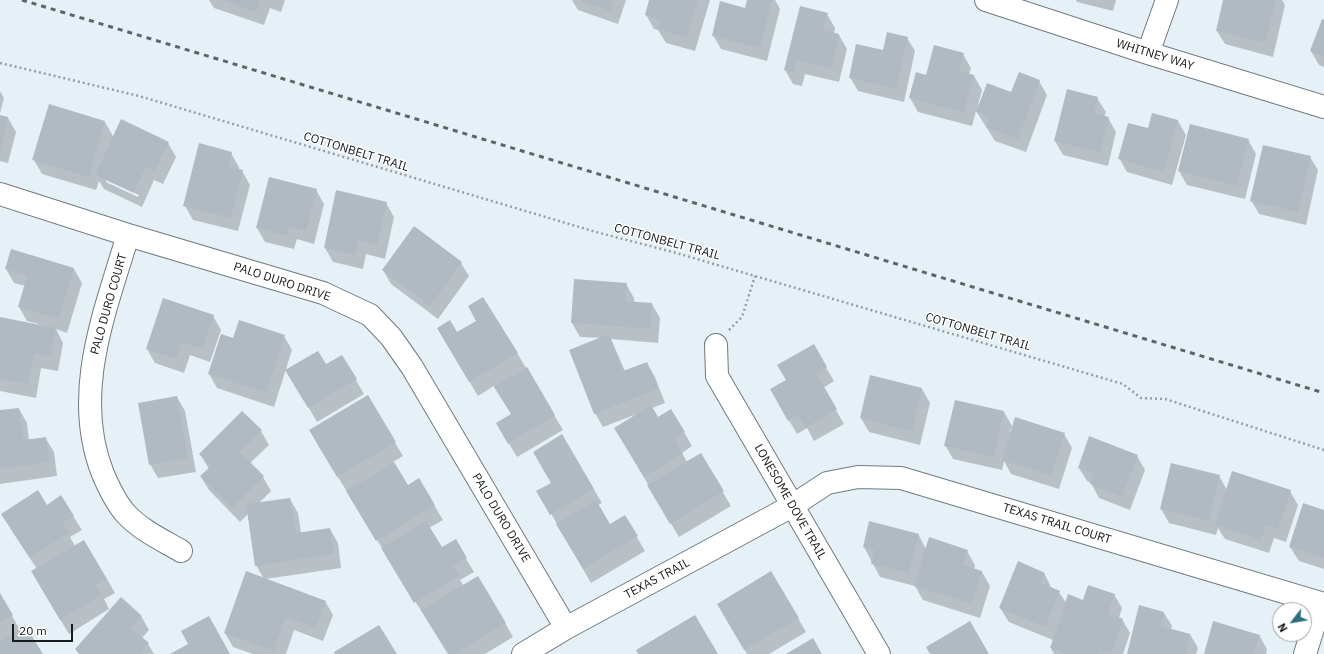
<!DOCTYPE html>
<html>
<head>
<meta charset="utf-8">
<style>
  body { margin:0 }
  #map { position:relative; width:1324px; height:654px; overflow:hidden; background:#e6f0f7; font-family:"IBM Plex Sans",sans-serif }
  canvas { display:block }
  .north { position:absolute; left:1272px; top:602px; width:40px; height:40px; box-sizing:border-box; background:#fff; border:1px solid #a3a4a5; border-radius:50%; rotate:239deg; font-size:11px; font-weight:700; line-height:16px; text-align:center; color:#181b1e }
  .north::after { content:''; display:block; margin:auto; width:14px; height:18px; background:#2b6e80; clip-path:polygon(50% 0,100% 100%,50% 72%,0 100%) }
  .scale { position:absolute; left:12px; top:624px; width:61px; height:18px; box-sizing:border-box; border:2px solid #181b1e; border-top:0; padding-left:5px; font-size:12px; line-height:14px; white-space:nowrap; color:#181b1e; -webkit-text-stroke:3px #fff; paint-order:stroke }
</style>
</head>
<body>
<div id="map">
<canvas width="1324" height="654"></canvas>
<div class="north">N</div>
<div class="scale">20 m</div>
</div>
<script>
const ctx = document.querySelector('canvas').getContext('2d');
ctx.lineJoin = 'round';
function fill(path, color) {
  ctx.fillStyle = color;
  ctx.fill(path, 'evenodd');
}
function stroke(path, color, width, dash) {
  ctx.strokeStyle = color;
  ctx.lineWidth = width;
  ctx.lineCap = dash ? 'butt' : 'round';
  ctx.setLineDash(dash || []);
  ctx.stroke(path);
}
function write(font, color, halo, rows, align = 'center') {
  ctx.font = font + ' "IBM Plex Sans",sans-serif';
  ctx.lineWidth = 3;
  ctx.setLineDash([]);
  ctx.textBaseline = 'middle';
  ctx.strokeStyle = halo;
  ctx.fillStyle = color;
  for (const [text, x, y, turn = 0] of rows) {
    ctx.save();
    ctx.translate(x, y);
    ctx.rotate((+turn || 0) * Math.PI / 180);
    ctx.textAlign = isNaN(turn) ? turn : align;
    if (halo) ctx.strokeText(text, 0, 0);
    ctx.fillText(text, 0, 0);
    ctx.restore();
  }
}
fill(new Path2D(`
  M209,0H285L281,12L270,8L264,25L214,8Z
  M572,0H626L618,24L578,10Z
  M650,0H710L695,51L666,43L658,30L654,29L646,15Z
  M748,0H775L780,9L767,61L721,49L713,35L746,9Z
  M1076,0H1116L1113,11L1077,2Z
  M1224,0H1282L1285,5L1273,57L1225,44L1217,31Z
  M827,14L835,28L834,34L839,35L847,49L839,82L805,74L802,86L793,84L785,70Z
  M1324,21V67L1319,65L1311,51Z
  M907,38L915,51L904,102L858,91L850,77L884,52Z
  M963,54L971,68L969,75L974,76L982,90L978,105L1039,81L1047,95L1026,152L995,141L976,111L972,126L918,112L910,98L927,76Z
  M0,91L4,98L0,113Z
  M1097,98L1106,112L1104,117L1108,118L1116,132L1108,166L1063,155L1055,141Z
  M1153,114L1178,121L1186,135L1172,185L1127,172L1119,158L1148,130Z
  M0,116L8,118L16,132L8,163L0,161Z
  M105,122L114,138L168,143L176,157L163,184L154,180L142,207L104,189L99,181L96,190L42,174L34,160ZM106,179L139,195L138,197L106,182Z
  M1248,140L1256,154L1245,199L1187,185L1179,171Z
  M231,153L239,167V170L242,171L250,185L238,231L193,220L185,206Z
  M1310,157L1318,170L1306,225L1259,214L1251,200Z
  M316,190L324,204L314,244L297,239L294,249L265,242L257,228Z
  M386,203L394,217L385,259L366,254L363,269L333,262L325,248Z
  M461,263L469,276L438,319L391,284L383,270Z
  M6,269H74L82,283L67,333L56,329L63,343L58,371L41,368L36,398L0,391V318L38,326L39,324L27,321L19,307L25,286L14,283Z
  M626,284L634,298V303L652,304L660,318L658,343L611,339L625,371L647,363L655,377L665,403L652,408L658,418L671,410L692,446L682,453L687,462L700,454L731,506L679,537L623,442L637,414L603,427L595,413L602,338L580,337L572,323Z
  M213,316L221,330L210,362L190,355L184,373L155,363L147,349Z
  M457,334L517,353L563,430L517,457L497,424L512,415L494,386L478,396L446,342Z
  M284,336L292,350L274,407L217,388L209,374L233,339Z
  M813,346L834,381L823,388L844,424L814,441L807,428L797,434L771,390L787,380Z
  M342,356L364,394L317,422L295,384Z
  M871,376L922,389L930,403L920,445L869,432L861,418Z
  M177,397L185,411L196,472L158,478L150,464Z
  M367,397L403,456L393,462L408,486L419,480L443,520L429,528L442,549L455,541L474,572L460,580L464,586L505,623L513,637L485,654H448L318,445Z
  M19,409L27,423L29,441L46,439L54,452L57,476L0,484V411Z
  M1004,412L1012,426L1010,432L1064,434L1072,448L1059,489L1011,474L1004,461L1002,470L953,459L945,445Z
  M261,431L269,445L250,463L263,477L271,491L259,503L290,499L298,513L301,533L330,529L338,543L341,568L265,579L325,601L333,615L323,641L294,630L286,654H253L233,647L225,633L264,579L256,565L248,514L240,522L209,490L201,477L209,469L200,454Z
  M562,436L602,503L598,505L610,525L625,517L645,551L591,583L538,491L552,483Z
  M1137,456L1145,470L1130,510L1099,498L1091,483L1087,481L1079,468Z
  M1219,476L1227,490L1290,491L1298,505L1286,542L1274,538L1269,553L1225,539L1218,528L1216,535L1169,523L1161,509Z
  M61,497L82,530L70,537L75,546L107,579L115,593L104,599L109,609L69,634L40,586L37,569L10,528Z
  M1324,511V569L1299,561L1290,547Z
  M918,534L926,549L967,551L975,565L974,570L982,572L990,586L980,618L923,600L915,586L880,577L864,547Z
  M1044,573L1052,589L1059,592L1066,603L1114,594L1122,608L1119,618L1122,619L1130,633L1123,654H1054L1051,648L1053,640L1009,622L1000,608Z
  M0,595L20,630L42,654H0Z
  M1164,613L1172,626L1171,630L1190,634L1198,648L1196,654H1128Z
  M141,616L149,630L142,638L148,644L154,654H79L76,650Z
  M726,618H798L806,632L769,654H747Z
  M1259,635L1267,649L1266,654H1205Z`), '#0003');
fill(new Path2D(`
  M222,0H260L256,12Z
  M580,0H614L610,11Z
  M649,0H698L687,38L657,29L660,19L645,15Z
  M747,0H772L760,48L712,36L720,1L745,8Z
  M1223,0H1276L1265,43L1216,31Z
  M800,6L828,13L823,30L839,34L831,69L797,60L794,73L784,70Z
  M1322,19L1324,20V57L1310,51Z
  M887,32L908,37L896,89L849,78L856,44L883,50Z
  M934,45L964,53L959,71L974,75L964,113L909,98L916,72L926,75Z
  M1019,72L1040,80L1018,139L986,127L990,117L976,112L987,83L1011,92Z
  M1067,89L1098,97L1094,113L1109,117L1100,153L1054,141Z
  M49,104L105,121L89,177L32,160Z
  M1152,113L1178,120L1164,172L1118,159L1128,123L1148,128Z
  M0,115L8,117L1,148H0Z
  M121,119L169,142L155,171L146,167L134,193L95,175Z
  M1190,124L1249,139L1237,186L1178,171Z
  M199,143L232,152L228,166L243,170L231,218L183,206Z
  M1263,145L1311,156L1298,212L1250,201Z
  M269,177L317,189L306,231L289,226L287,236L256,228Z
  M336,190L387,202L377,245L358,241L355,255L324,248Z
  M414,226L462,262L430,306L382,270Z
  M11,249L74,268L59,319L18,307L27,276L5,269Z
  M574,279L627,283L625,301L652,303L650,329L571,323Z
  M483,297L518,353L469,382L437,328L450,320L457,332L476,321L468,306Z
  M163,298L214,315L203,349L182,342L176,359L146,349Z
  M0,317L56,328L51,357L34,354L28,384L0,379Z
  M239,320L285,335L266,393L208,374L221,334L233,338Z
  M609,334L623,371L647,362L658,389L594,414L569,350Z
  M814,344L827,367L816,373L837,409L805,428L798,415L788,421L770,389L786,380L777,365Z
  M318,351L326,364L342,355L357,379L308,408L285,370Z
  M527,367L555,415L508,444L496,423L511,414L494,387Z
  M870,375L922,388L912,432L860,418Z
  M368,395L396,442L337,477L309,430Z
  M177,396L188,458L149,465L138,403Z
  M955,400L1004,411L994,457L944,446Z
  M651,405L658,417L671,409L685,432L674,438L683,454L644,477L614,428Z
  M19,408L24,440L46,437L50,462L0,469V410Z
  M242,411L262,430L240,452L264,476L232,508L200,476L211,466L199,454Z
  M1015,417L1065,433L1051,476L1002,460Z
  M562,434L594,489L550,515L536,491L551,483L533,452Z
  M1089,436L1138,455L1122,497L1090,484L1094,474L1078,468Z
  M701,453L724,491L670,524L647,485Z
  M394,462L408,485L419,478L435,505L376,541L346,491Z
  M1171,463L1220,475L1209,521L1160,509Z
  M1232,471L1291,490L1278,529L1266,525L1261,540L1215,525Z
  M38,490L47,505L61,495L74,516L62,523L69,533L30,558L1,514Z
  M290,498L296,533L330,528L334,554L255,566L246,504Z
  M596,500L610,524L625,515L638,536L583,569L556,524Z
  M1303,503L1324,510V558L1289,547Z
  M426,521L442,547L456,539L467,558L453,566L459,576L414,603L381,548Z
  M869,521L919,534L909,573L871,564L874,550L863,547Z
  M929,537L968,550L963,565L982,571L972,604L914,586Z
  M84,540L107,579L96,585L102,595L60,620L31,571Z
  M1018,561L1045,573L1041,583L1060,591L1045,627L999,608Z
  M246,571L326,601L316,628L286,617L274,651L224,633Z
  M771,571L799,618L744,650L717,604Z
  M478,576L506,623L454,654H448L421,610Z
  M1088,585L1115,594L1108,613L1123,619L1111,654L1100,651L1099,654H1066L1050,648L1068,594L1083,600Z
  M0,593L13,615L0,622Z
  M121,597L142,616L131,628L149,643L140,654H80L75,649Z
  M1139,605L1164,612L1161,626L1190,634L1186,654H1127Z
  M695,615L718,654H638L636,650Z
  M209,616L230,654H170L188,644L181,631Z
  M970,621L989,654H930L926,647Z
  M1213,621L1260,635L1254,654H1204Z
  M25,625L43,654H0V641Z
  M379,625L397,654H335L334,652Z
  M813,638L822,654H786Z`), '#b1bac2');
const minor = new Path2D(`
  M986,0L1148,53L1324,107
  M1148,53L1167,0
  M0,194L128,235L323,293L370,315L391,337L412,367L566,628
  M128,235C105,312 71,394 103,474C109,488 116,503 126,514C141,530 162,540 181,551
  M716,345L717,376L879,654
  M523,654L566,628L792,506L827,483L858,477L901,478L1324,604
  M1305,654L1321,603`);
stroke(minor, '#717a81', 24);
stroke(new Path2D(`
  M0,63L139,96L596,232L673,252L1123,384L1141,398L1165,399L1324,450
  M729,330L742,317L755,276`), '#969da3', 2.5, [2, 3]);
stroke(minor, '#fff', 22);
stroke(new Path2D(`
  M22,0L1324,393`), '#5e6468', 3, [5, 5]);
write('12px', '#181b1e', '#fff', [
  ["WHITNEY WAY",1155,55,17],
  ["COTTONBELT TRAIL",356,152,17],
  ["COTTONBELT TRAIL",667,242,15],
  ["PALO DURO DRIVE",282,282,18],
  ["PALO DURO COURT",109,304,-74],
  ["COTTONBELT TRAIL",978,332,16],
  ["LONESOME DOVE TRAIL",790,502,60],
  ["PALO DURO DRIVE",501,518,59],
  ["TEXAS TRAIL COURT",1057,524,17],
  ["TEXAS TRAIL",657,579,-28]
]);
</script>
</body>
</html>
